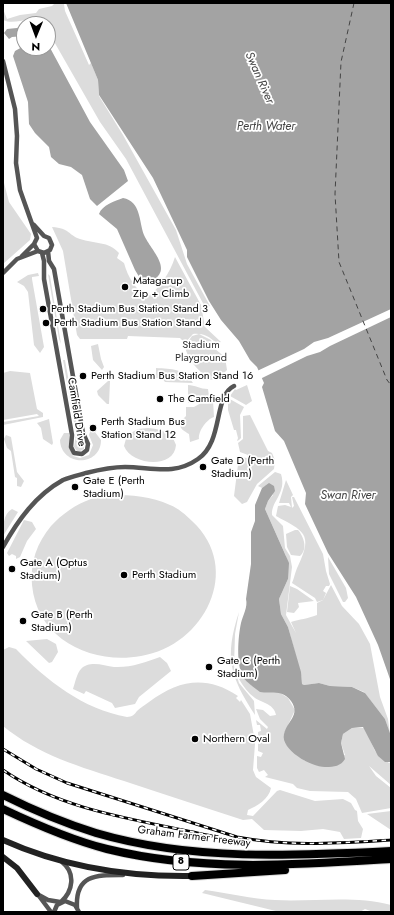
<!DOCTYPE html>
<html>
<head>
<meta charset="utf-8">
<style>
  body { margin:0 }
  #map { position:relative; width:394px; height:915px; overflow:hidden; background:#fff; font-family:Jost,sans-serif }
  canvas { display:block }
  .frame { position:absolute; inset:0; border:4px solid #000; pointer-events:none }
  .north { position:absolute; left:16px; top:16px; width:40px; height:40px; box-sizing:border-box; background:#fff; border:1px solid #999; border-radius:50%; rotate:181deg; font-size:11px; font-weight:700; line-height:16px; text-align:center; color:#000 }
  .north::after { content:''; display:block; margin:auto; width:14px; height:18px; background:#000; clip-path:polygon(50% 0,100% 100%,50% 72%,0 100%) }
</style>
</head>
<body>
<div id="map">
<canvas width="394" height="915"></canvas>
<div class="frame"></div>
<div class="north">N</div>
</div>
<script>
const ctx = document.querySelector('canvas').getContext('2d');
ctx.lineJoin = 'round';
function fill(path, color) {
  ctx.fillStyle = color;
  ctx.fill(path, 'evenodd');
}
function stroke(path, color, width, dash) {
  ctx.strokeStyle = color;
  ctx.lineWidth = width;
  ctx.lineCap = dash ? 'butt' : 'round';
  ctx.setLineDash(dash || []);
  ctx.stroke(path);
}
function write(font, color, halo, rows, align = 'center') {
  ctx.font = font + ' Jost,sans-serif';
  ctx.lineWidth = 3.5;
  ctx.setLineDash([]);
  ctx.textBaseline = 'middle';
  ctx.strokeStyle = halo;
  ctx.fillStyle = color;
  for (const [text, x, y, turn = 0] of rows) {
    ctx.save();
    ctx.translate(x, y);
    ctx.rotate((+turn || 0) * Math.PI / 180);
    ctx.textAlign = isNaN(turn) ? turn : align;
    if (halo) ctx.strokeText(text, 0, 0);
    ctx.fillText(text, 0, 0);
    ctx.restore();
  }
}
fill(new Path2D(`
  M55,3L64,4L65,11L89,65L91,63L98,80L99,96L123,135L176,230L187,264L210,306L205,307L126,159L100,122L48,31V24C41,24 36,20 29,20C20,20 12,24 3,20V9L7,19L20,15L36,13L39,9L52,6Z
  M3,161V179L9,202L31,234L30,240L3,264Z
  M52,227C70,228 68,235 80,239C94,244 109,241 119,253L117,258L124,263C128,278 135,287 146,298C160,288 170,273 175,257L201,305L205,327L221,342L216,343C209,336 202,333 193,334L185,343L180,338L128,336L127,339H80L77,335L63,251Z
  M38,273L39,276L32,277V279L44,347L40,353L34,345L28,292L24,286L17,282L28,275Z
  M48,274L50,276L61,344L59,339Z
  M199,334L211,340L215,349L225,357L227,370L219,378L210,380C199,371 187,360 185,346L192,336Z
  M98,344L101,359L104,367L102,370L93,360L91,346Z
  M63,360H65L79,437L84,445V449L80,451H77L74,447L76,434Z
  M156,368C172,369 183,368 193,383L165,382L162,378H156Z
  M10,371L30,373L37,409L43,413V417L3,425V422L39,416L37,414L3,420V373Z
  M108,381H110L109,404H107L98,395L97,391Z
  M188,385C195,385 200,389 208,389L209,396L196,402L197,397L193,396L190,403H188Z
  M247,385L252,401L246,405L230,396L235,389L236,390Z
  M228,398L244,407L240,415L241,438L239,440L237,441L238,438L236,430H234L228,410Z
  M208,399L213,401L214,417C207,419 198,431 199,439L190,442L189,434C184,431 180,429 179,423L186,416V407H194Z
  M250,415L268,451L272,453L275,460L274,469L257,484L247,502L242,504L234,496L239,457L247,458L248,455L240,452L238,443L243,439V416Z
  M49,419L53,443L52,445L43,439L41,428L37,423Z
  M148,428C160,429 172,432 176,445C174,470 131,465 124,446L127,435L138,429Z
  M90,432H95L101,440C101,467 61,467 60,440L64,433H69L70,449L73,456L80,458L89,455L93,445L89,435Z
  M6,435L11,437L17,472L24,481L21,487L17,486V478L15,477L11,451L7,448L4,439Z
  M275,472L281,474C287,493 271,501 272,515L283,526L285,548L290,556L292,567L286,615L296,633L291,622C300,619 307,619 317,615V603L323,600L317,602L315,598L292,583C294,579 295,572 298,566C314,533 303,531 276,516L278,506L285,505L291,507L289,503H279L286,480L293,495L291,497L292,508L294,506L292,497H294L323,554L326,571L330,584L329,586H326L323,591L326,593L323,600L331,585L342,606L359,624L370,644L380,697L388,719L390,734L385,719L364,692L352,687L330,686L319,683L304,685L302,684L301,675L288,627L281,614L279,599L288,579L286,556L265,509L268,501L273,495L265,486L262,488L258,486Z
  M111,495C132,495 151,496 170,505C178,508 186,515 192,521C244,569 204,646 141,656C91,665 37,639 32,585C30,562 37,543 51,526C61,515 76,504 91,499C97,497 105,496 111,495Z
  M12,509L18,512L3,536C3,527 3,514 12,509Z
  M24,520L32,522L36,529L27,541L20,557L16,559V556L12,554L9,556L7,553Z
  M295,530H298C304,537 308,549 300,556L291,555L287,547L286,534Z
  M328,557L346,588L348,598L345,602H343L329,574Z
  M290,586L297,589L314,601L298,603L299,607L294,613L287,612Z
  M239,612L235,634L234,666L239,683L254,701L255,715C230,676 224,658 239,612Z
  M47,639L56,644L58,652L52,662L49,663L26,641Z
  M9,647L16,649C47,681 83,709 127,717C132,717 135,714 137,711C140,708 145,705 149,702C179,680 206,675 238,696L236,698L240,702L241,700L250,714L254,736L252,737L255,744L253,770L256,777L271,788C269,799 257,806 248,810L247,815L253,816L277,791L280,790L315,801L343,799L351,803L355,810L357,811L358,821L363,829L361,838L344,839L340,832L323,829L301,831L264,830L252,819L243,820C203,807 163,794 124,781C81,767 38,755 3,726V650Z
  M160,657L167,663L171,671L139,697L135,704L115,708L112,703L86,691L84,694L73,689C75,683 77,673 81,669C90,660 104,666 114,667C130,668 146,662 160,657Z
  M243,677L251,685L263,692L277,691L288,698L295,710L284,734L286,744L305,761L345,755L341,743L343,734L352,728H365L375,751L389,763L391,762V785L369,766L376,776L391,788V808L362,813L356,799L348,792L310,791L297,788L293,784L265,777L268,775L264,770L259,772L257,768V756L261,757L263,753L258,751V732L261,731L260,725H257L256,720L267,729L268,727L260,719L256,709L263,710L270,716L276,715C274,704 263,703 255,698C248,693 243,686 239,679Z
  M391,811V830L367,814Z
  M205,890C228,893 252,899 275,900C313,902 354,895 391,905V912H373L365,909L360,912H280L202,893Z`), '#dcdcdc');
fill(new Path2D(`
  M66,3H391V682L378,645L356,597L328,553L305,504L306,493L284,441L275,431L262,387L264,383L257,367L250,360L239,341L221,320L209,301L187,257V250L153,178L99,95L98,80Z
  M24,25V36L12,37L9,39L4,33L7,29L17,28Z
  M48,44L90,122L124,170L128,181L97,206L90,199L82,175L71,167L59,164L51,157L49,147L35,133L29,124L28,102L13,56L15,51L24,46V48H48Z
  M123,198C141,201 139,222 144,235C151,251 177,272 147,283L141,280L135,270L117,229L99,214C102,205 115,201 123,198Z
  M269,483L274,486L275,491L268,501L265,509L289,563L288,579L279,599L281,614L288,627L301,672L302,684L304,685L319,683L330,686L352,687L365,693L385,719L391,736V762H385L378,756L363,727L352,728L343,734L341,743L345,759C341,766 334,767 326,767C313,768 280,750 284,734C287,721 301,715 291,701C282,689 271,694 260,692C254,687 247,683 243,677C236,664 238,637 241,623C243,615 248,607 246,599L251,564V532L255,521V505L262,488Z`), '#a3a3a3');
fill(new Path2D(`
  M391,309V317L330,346L320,352L307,356L260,379L257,371L304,349L314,342L328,338Z`), '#fff');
stroke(new Path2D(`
  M354,3L341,62L335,194L339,262L387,380L391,385`), '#444', 1, [5, 4]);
const highway = new Path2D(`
  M3,795C33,810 64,823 96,833C192,861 293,856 391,851
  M3,809C37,825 71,840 107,849C201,872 296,865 391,859
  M192,876L285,870`);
stroke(highway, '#dbdbdb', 10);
stroke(new Path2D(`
  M3,61L15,109L17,136L16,163L20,190L37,238L34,244L22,256
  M34,225L44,236L49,238L52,245L50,250L44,253L38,251L34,244
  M42,253L44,261V279L72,435L71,447L74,453L82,454L87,450L88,444L83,433L54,269L49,261L48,251
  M3,273L17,259L38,251
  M3,547C18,520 36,495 63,480C70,477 79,475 86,473C98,470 112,467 125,467C151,467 174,476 198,459C224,441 213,396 234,386
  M37,894L48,900L60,902
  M39,896L51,912
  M61,902C73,891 76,873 62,862
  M77,908C75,874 97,875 123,875
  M54,912L57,905L65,901L75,905L79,912`), '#555', 4.5);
stroke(new Path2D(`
  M3,840C63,867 127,877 192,876
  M3,857L17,868L37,894`), '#222', 6);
stroke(highway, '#000', 8);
const rail = new Path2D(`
  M3,749L36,769L67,783L237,837C289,847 339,843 391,840
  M3,770C64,812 141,820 212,836`);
stroke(rail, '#000', 3);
stroke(rail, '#fff', 1.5, [4.5]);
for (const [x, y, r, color] of [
  [125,287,4,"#000"],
  [43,309,4,"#000"],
  [46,323,4,"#000"],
  [83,376,4,"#000"],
  [160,399,4,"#000"],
  [93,428,4,"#000"],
  [203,467,4,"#000"],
  [75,487,4,"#000"],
  [12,569,4,"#000"],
  [124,575,4,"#000"],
  [23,621,4,"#000"],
  [209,667,4,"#000"],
  [195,739,4,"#000"]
]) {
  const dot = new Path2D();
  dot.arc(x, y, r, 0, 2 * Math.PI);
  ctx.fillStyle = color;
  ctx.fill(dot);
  stroke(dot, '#fff', 1.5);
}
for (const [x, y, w] of [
  [181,862,16]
]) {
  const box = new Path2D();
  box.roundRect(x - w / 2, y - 8, w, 16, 3);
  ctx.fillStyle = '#fff';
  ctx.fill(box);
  stroke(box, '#000', 1);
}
write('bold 10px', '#000', null, [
  ["8",181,862]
]);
write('11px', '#000', '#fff', [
  ["Matagarup",133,281],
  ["Zip + Climb",133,294],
  ["Perth Stadium Bus Station Stand 3",51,309],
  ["Perth Stadium Bus Station Stand 4",54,323],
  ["Perth Stadium Bus Station Stand 16",91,376],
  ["The Camfield",168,399],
  ["Perth Stadium Bus",101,422],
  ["Station Stand 12",101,435],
  ["Gate D (Perth",211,461],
  ["Stadium)",211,474],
  ["Gate E (Perth",83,481],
  ["Stadium)",83,494],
  ["Gate A (Optus",20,563],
  ["Stadium)",20,576],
  ["Perth Stadium",132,575],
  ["Gate B (Perth",31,615],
  ["Stadium)",31,628],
  ["Gate C (Perth",217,661],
  ["Stadium)",217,674],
  ["Northern Oval",203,739]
], 'left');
write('11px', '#333', '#fff', [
  ["Stadium",201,345],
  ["Playground",201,358]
]);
write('11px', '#000', '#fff', [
  ["Camfield Drive",76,412,81],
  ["Graham Farmer Freeway",194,837,7]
]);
write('italic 12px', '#444', '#fff', [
  ["Swan River",259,78,66],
  ["Perth Water",266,127],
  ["Swan River",348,496]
]);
</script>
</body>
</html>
